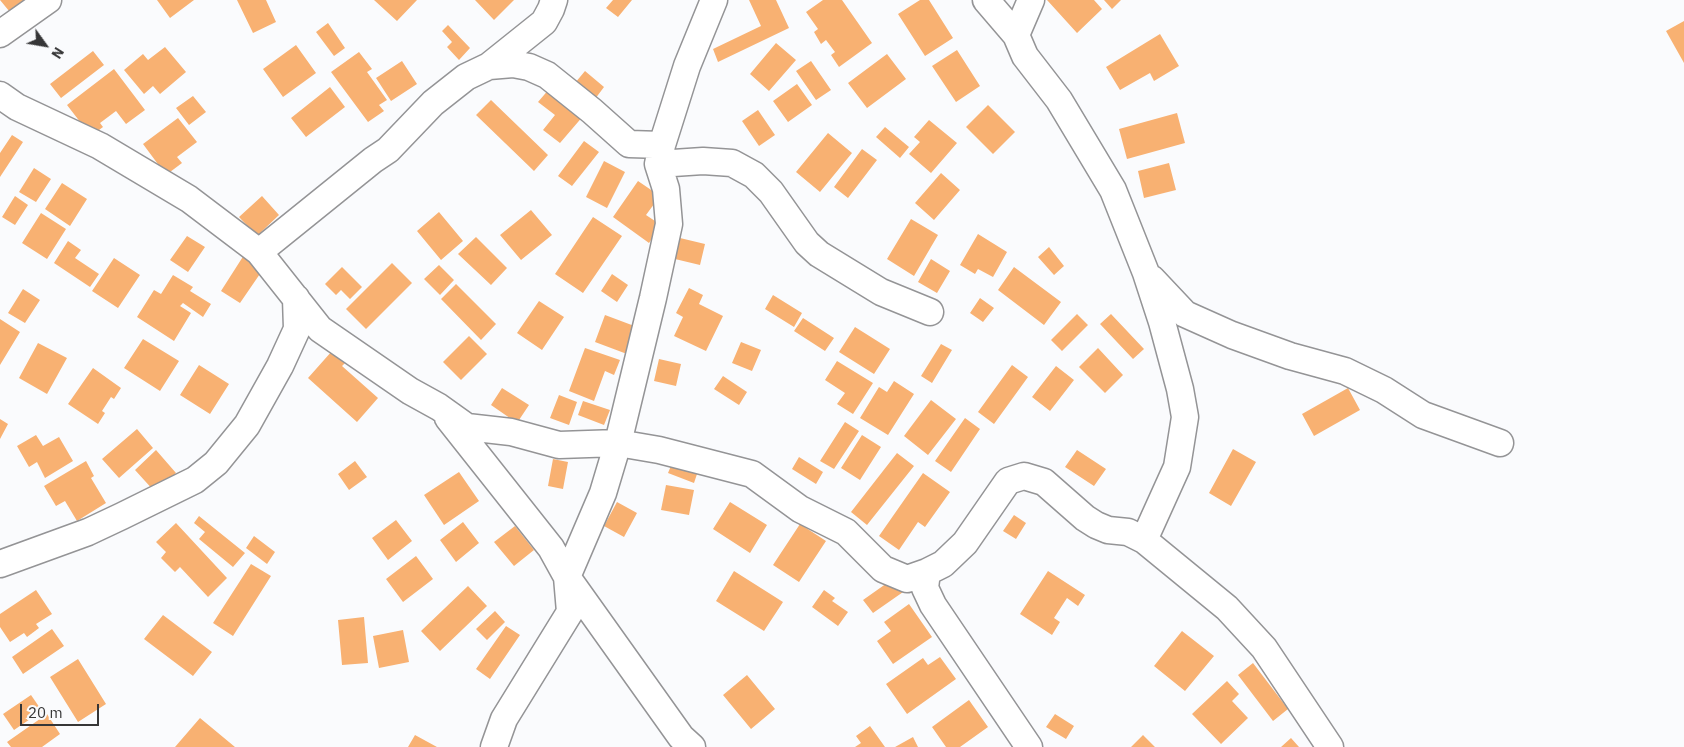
<!DOCTYPE html>
<html>
<head>
<meta charset="utf-8">
<style>
  body { margin:0 }
  #map { position:relative; width:1684px; height:747px; overflow:hidden; background:#fafbfd; font-family:"IBM Plex Sans",sans-serif }
  canvas { display:block }
  .north { position:absolute; left:20px; top:20px; width:50px; height:50px; -webkit-text-stroke:4px #fafbfd; paint-order:stroke; rotate:122deg; font-size:14px; font-weight:700; line-height:20px; text-align:center; color:#363637 }
  .north::after { content:''; display:block; margin:auto; width:18px; height:22px; background:#363637; clip-path:polygon(50% 0,100% 100%,50% 72%,0 100%) }
  .scale { position:absolute; left:20px; top:704px; width:79px; height:22px; box-sizing:border-box; border:2px solid #363637; border-top:0; padding-left:6px; font-size:15px; line-height:18px; white-space:nowrap; color:#363637; -webkit-text-stroke:4px #fafbfd; paint-order:stroke }
</style>
</head>
<body>
<div id="map">
<canvas width="1684" height="747"></canvas>
<div class="north">N</div>
<div class="scale">20 m</div>
</div>
<script>
const ctx = document.querySelector('canvas').getContext('2d');
ctx.lineJoin = 'round';
function fill(path, color) {
  ctx.fillStyle = color;
  ctx.fill(path, 'evenodd');
}
function stroke(path, color, width, dash) {
  ctx.strokeStyle = color;
  ctx.lineWidth = width;
  ctx.lineCap = dash ? 'butt' : 'round';
  ctx.setLineDash(dash || []);
  ctx.stroke(path);
}
fill(new Path2D(`
  M0,0H35L14,17Z
  M157,0H194L170,18Z
  M237,0H266L276,22L253,33Z
  M374,0H417L397,21Z
  M475,0H514L494,20Z
  M613,0H632L618,17L606,8Z
  M749,0H776L789,28L718,62L713,49L761,26Z
  M823,0H842L872,43L839,67L831,55L835,52L826,40L821,44L814,32L818,29L806,12Z
  M920,0H929L953,38L925,56L898,14Z
  M1047,0H1094L1102,9L1077,33Z
  M1104,0H1121L1112,9Z
  M1684,21V63L1666,31Z
  M328,23L345,48L334,56L316,32Z
  M448,25L470,48L459,60L447,47L452,42L442,31Z
  M1160,34L1179,66L1154,81L1150,73L1120,90L1106,67Z
  M776,43L796,60L769,91L750,74Z
  M296,45L316,73L283,97L263,69Z
  M165,47L186,72L160,94L153,86L144,94L124,70L143,54L148,60Z
  M957,50L980,86L956,102L932,66Z
  M93,51L104,65L61,98L50,84Z
  M359,52L372,69L367,72L387,100L379,105L384,111L368,122L331,72Z
  M887,54L906,79L867,108L848,83Z
  M402,61L417,84L391,101L376,78Z
  M811,61L831,90L816,100L796,71Z
  M114,69L145,110L126,124L116,111L100,123L103,127L91,136L67,105Z
  M585,71L604,87L595,99L575,83Z
  M797,84L812,105L788,122L773,101Z
  M330,87L345,107L306,137L291,118Z
  M550,88L584,115L560,143L543,130L555,115L538,102Z
  M193,96L206,112L189,125L176,108Z
  M491,100L548,155L534,171L476,115Z
  M988,105L1015,132L993,154L966,127Z
  M758,110L775,135L759,146L742,121Z
  M1177,113L1185,143L1127,159L1119,129Z
  M178,118L197,142L177,157L182,163L166,175L143,144Z
  M929,120L957,143L931,173L909,154L920,142L914,137Z
  M885,127L909,147L900,158L876,137Z
  M828,133L852,153L820,192L796,172Z
  M12,135L23,142L0,177V153Z
  M584,141L599,152L572,186L558,176Z
  M862,149L877,160L848,198L834,187Z
  M604,161L625,172L607,208L586,197Z
  M1169,163L1176,190L1144,198L1138,171Z
  M34,168L51,179L36,202L19,192Z
  M941,173L960,190L934,220L915,203Z
  M638,181L660,196L646,215L661,225L649,243L613,217Z
  M62,183L87,199L70,226L45,209Z
  M15,196L28,205L15,225L2,217Z
  M262,196L279,215L257,236L239,217Z
  M531,210L552,235L521,260L500,235Z
  M439,212L463,241L441,260L417,231Z
  M41,213L66,229L47,259L22,243Z
  M593,217L622,236L583,293L555,274Z
  M911,219L938,235L914,276L887,259Z
  M978,234L1007,252L993,277L978,269L975,274L960,265Z
  M187,236L205,247L188,272L170,260Z
  M476,237L507,268L491,285L458,254Z
  M680,238L705,244L700,265L675,259Z
  M68,241L81,250L75,258L99,274L90,287L54,263Z
  M1049,247L1064,266L1054,275L1038,257Z
  M244,255L264,268L240,303L221,291Z
  M114,258L140,275L118,308L92,291Z
  M931,259L950,271L937,293L918,282Z
  M392,263L412,283L366,329L346,309Z
  M439,265L454,280L440,295L424,279Z
  M342,267L362,287L350,299L341,290L336,295L325,284Z
  M1014,267L1061,302L1044,325L998,290Z
  M612,274L628,285L617,302L601,291Z
  M173,275L193,287L190,291L211,304L203,317L183,303L180,306L191,313L174,341L137,317L154,290L161,294Z
  M456,284L496,324L481,340L441,299Z
  M689,288L703,295L699,304L723,316L706,351L674,336L683,317L676,313Z
  M23,289L40,300L25,323L8,313Z
  M773,295L802,313L794,327L765,309Z
  M980,298L994,308L983,322L970,313Z
  M539,301L564,317L542,350L517,333Z
  M1077,314L1088,325L1062,351L1051,340Z
  M1111,314L1144,349L1133,359L1100,324Z
  M605,315L637,327L627,354L595,342Z
  M803,318L834,338L825,351L794,331Z
  M0,319L20,332L0,365Z
  M855,327L890,349L874,374L839,352Z
  M469,336L487,354L461,380L443,362Z
  M143,339L179,361L160,391L124,368Z
  M741,342L761,350L752,371L732,363Z
  M38,343L67,358L47,394L19,378Z
  M941,344L952,350L932,383L921,376Z
  M585,348L620,360L614,375L605,371L594,401L569,391Z
  M1098,348L1123,375L1105,393L1079,367Z
  M332,351L345,363L342,366L378,398L357,422L308,378Z
  M659,359L681,364L676,386L654,381Z
  M837,361L873,383L853,414L837,404L845,393L825,380Z
  M199,365L229,384L210,414L180,395Z
  M1012,365L1028,377L994,424L978,412Z
  M1056,366L1074,380L1050,411L1032,397Z
  M93,368L121,388L114,399L111,397L102,411L105,413L98,424L68,404Z
  M723,376L747,392L739,405L714,389Z
  M894,381L914,394L888,435L860,418L879,387L887,392Z
  M502,388L529,405L517,423L491,405Z
  M1348,388L1360,410L1314,436L1302,414Z
  M559,395L577,402L569,425L550,418Z
  M931,400L956,419L928,455L904,436Z
  M583,401L610,410L604,425L578,415Z
  M965,418L980,429L951,472L935,461Z
  M0,419L8,424L0,439Z
  M845,422L859,431L834,469L820,461Z
  M137,429L153,448L119,478L102,459Z
  M36,435L43,446L59,437L73,461L45,478L37,462L29,467L17,446Z
  M862,435L881,447L860,480L841,468Z
  M1233,449L1256,462L1231,506L1209,493Z
  M156,450L176,473L155,492L135,470Z
  M1077,450L1106,469L1094,486L1065,467Z
  M897,453L914,466L867,525L851,512Z
  M799,457L823,472L816,484L792,469Z
  M553,459L568,462L563,489L548,486Z
  M86,461L94,476L91,478L106,503L77,521L65,501L56,506L44,486Z
  M355,461L367,477L349,490L338,474Z
  M673,461L698,471L694,483L668,473Z
  M459,472L479,501L444,525L424,495Z
  M923,473L950,492L925,527L918,522L899,550L879,536Z
  M666,485L694,490L689,515L661,510Z
  M617,502L637,513L624,537L604,526Z
  M730,502L767,525L750,553L713,529Z
  M1014,515L1026,523L1016,539L1003,531Z
  M199,516L245,553L233,567L199,539L205,532L194,523Z
  M396,520L412,541L388,560L372,538Z
  M463,522L479,543L456,562L440,540Z
  M176,523L227,578L208,597L180,567L175,572L161,558L166,552L156,542Z
  M800,524L826,541L799,582L773,565Z
  M515,526L534,550L514,566L494,542Z
  M254,536L275,552L267,564L246,548Z
  M416,556L433,579L403,602L386,579Z
  M251,564L271,576L233,636L213,623Z
  M734,571L783,602L764,631L716,601Z
  M1048,571L1085,595L1078,606L1067,598L1054,618L1060,622L1052,635L1020,614Z
  M897,576L906,590L873,613L863,600Z
  M468,586L487,606L440,651L421,631Z
  M36,590L52,614L36,624L39,628L27,637L24,633L10,642L0,627V614Z
  M824,590L835,598L832,601L848,612L838,626L812,607Z
  M909,604L932,637L893,664L877,641L891,631L884,622Z
  M495,611L505,622L487,640L476,629Z
  M163,615L212,652L193,676L144,639Z
  M364,617L368,663L342,665L338,620Z
  M506,626L520,635L490,679L476,669Z
  M52,629L64,646L23,674L12,657Z
  M403,630L409,662L379,668L373,636Z
  M1182,631L1214,656L1185,691L1154,666Z
  M940,657L956,679L907,714L886,684L923,658L928,665Z
  M78,659L106,704L78,722L50,677Z
  M1253,663L1288,709L1273,721L1238,675Z
  M747,675L775,709L751,729L723,695Z
  M1227,681L1239,694L1232,701L1248,718L1221,744L1192,714Z
  M31,695L42,711L14,730L3,714Z
  M969,700L988,727L960,747H946L932,727Z
  M47,714L60,734L42,747H11L7,742Z
  M1055,714L1074,726L1066,739L1046,727Z
  M200,718L235,747H175Z
  M870,726L885,747H855L861,743L856,736Z
  M415,735L437,747H408Z
  M1143,735L1155,747H1131Z
  M913,737L918,747H895Z
  M1291,738L1299,747H1281Z`), '#f8b172');
const minor = new Path2D(`
  M986,0L1016,35L1025,56L1059,100L1113,190L1146,273L1162,322L1180,389L1185,417L1177,467L1144,540
  M0,34L48,0
  M1016,35L1031,0
  M489,66L544,22L551,9L554,0
  M0,95L17,107L100,146L189,199L259,252L320,329L410,391L439,407L467,427L511,432L559,445L618,443L659,450L752,474L800,509L846,532L883,569L907,579L927,572L943,564L965,543L1008,481L1024,476L1044,482L1085,518L1096,525L1108,530L1128,532L1144,540L1227,608L1264,648L1330,747
  M658,164L703,161L732,163L754,175L771,192L807,243L819,254L881,292L930,312
  M259,252L373,160L388,150L433,103L466,77L489,66L513,64L529,67L547,75L592,111L629,144L662,145
  M1152,279L1185,314L1232,335L1290,356L1345,371L1384,390L1423,415L1500,443
  M448,418L551,548L567,577L570,612L504,719L494,747
  M0,564L88,532L122,516L195,480L216,463L247,425L280,366L297,329L296,298
  M927,572L925,588L933,605L1029,747
  M692,747L681,737L567,577L603,493L618,443L653,298L669,224L666,189L658,164L662,145L687,66L714,0`);
stroke(minor, '#949496', 29);
stroke(minor, '#fff', 26);
</script>
</body>
</html>
